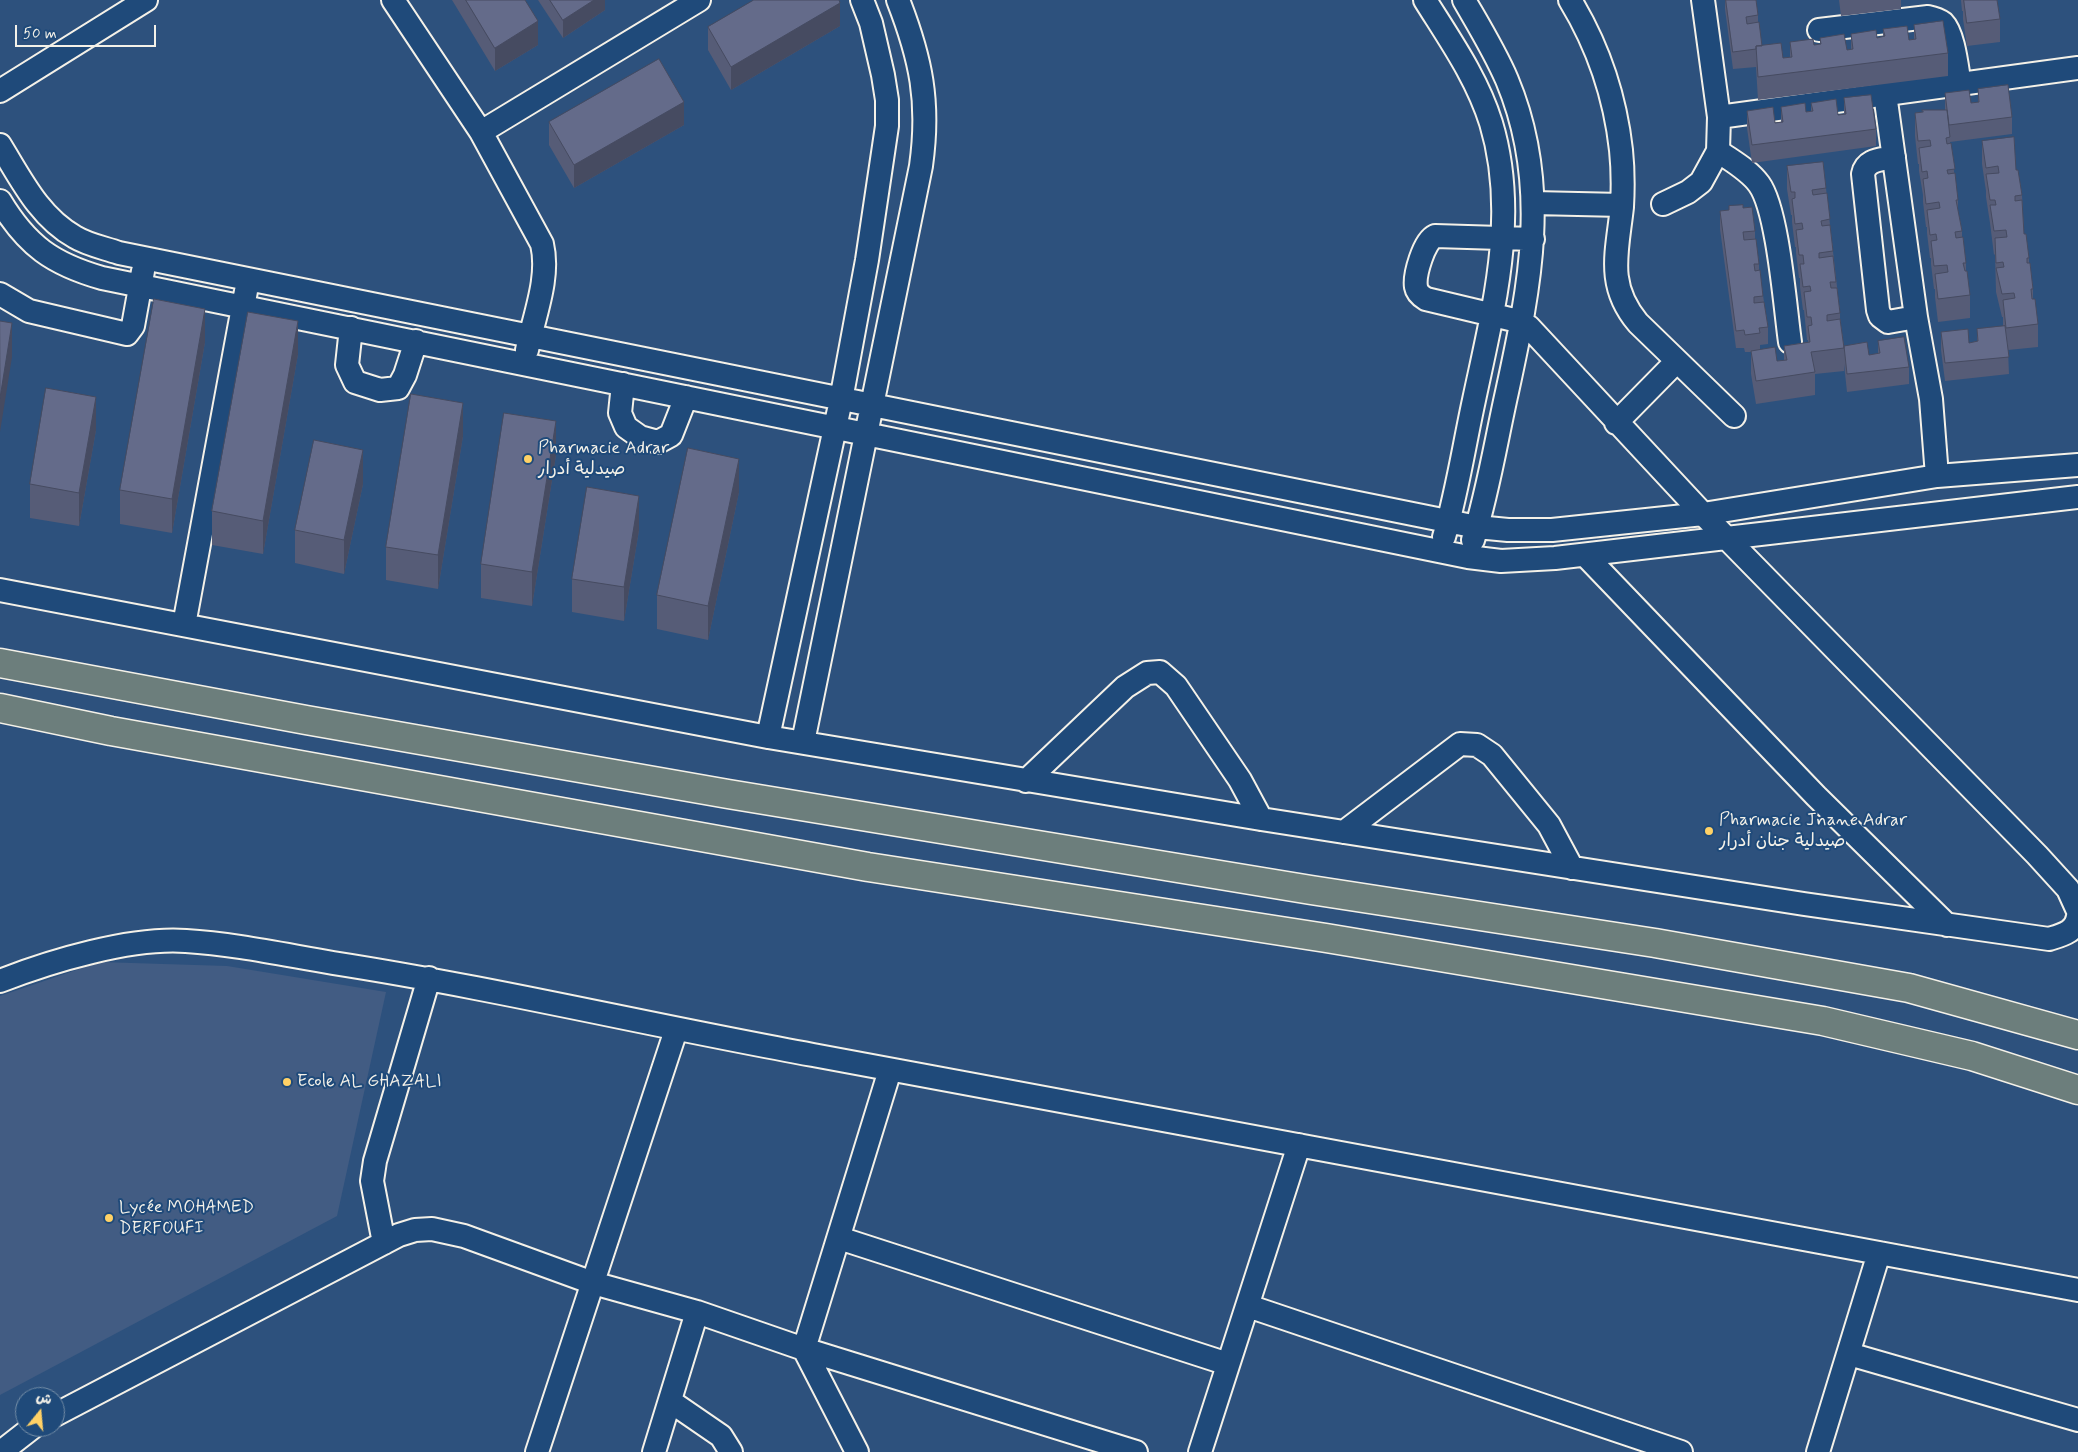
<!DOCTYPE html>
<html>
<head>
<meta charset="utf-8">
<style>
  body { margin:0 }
  #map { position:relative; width:2078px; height:1452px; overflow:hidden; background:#2d517d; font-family:Mynerve,"Playpen Sans Arabic",sans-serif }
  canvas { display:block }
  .north { position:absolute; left:15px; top:1387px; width:50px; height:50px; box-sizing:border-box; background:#1f4a7a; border:1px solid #748da6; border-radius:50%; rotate:17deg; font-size:14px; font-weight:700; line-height:20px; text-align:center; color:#f4f1e8 }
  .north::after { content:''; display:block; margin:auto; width:18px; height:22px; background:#ffd166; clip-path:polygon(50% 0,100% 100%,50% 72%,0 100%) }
  .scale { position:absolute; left:15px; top:25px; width:141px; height:22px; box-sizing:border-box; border:2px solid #f4f1e8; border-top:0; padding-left:6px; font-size:15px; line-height:18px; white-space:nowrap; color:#f4f1e8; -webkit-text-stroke:4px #1f4a7a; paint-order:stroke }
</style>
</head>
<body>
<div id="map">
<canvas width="2078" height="1452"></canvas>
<div class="north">ش</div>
<div class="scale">50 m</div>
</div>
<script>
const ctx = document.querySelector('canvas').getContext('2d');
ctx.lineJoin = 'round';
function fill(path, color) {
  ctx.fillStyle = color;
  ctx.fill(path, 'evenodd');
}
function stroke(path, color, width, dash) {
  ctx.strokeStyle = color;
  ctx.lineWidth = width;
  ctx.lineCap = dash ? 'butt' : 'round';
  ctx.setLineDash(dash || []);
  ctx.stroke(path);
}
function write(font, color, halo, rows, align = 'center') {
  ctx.font = font + ' Mynerve,"Playpen Sans Arabic",sans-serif';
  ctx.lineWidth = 4;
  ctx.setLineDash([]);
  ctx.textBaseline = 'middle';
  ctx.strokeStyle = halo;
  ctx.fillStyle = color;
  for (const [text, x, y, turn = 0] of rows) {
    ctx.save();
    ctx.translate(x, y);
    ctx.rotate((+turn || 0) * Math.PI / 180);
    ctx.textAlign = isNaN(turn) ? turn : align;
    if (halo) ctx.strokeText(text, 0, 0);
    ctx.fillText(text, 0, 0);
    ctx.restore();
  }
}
fill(new Path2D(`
  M100,962L227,966L386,992L337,1216L0,1395V996Z`), '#425c83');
const minor = new Path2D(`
  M393,0L481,132L542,244C550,278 534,316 527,350
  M1425,0C1450,40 1477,78 1491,123C1519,215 1493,310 1474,400C1464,446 1457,493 1444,537
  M1464,0C1479,26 1495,52 1507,80C1551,185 1530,286 1507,392C1496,441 1488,492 1473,540
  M1570,0C1598,46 1615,96 1621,150C1623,169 1623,189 1622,207C1617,253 1606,285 1638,323L1734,416
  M1819,30L1928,17C1933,18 1939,20 1943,23C1954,34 1957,69 1960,85
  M0,91L146,0
  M1885,94L1916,317L1931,399L1937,476
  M1719,117L2078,68
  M481,132L699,0
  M0,145C21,179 39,217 75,237C88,245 105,248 119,253L1477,527L1508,530H1552L1703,514L1937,476L2078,465
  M1718,151C1732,161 1749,170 1759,184C1778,210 1785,307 1790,342
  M1894,157C1881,160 1866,159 1863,174L1878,310L1880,316L1888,322L1916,317
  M0,201C27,246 53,264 102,278L1468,557L1501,561L1555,558L2078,497
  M1534,203L1622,205
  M1663,204L1688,192L1701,182L1718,151L1719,117L1703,0
  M1533,239L1435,236C1424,241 1414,275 1416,287C1417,293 1421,296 1426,299L1514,320L1529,327L1703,514L2037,855L2068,889L2078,911
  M0,294L29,311L127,334L133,326L143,271
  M351,328L347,365L355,382L380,390L398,388L405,375L416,341
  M623,384L620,413L626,427L640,437L658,442L671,435L686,397
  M1616,423L1677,361
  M1585,555L1816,796L1947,925
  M0,590L768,737L1261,819L1804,904L2049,939C2062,935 2076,932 2078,916
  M184,625L246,291
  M768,737L841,400L867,260L887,126V100L883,75L871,23L862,0
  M803,742L921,166C930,102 921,59 898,0
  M1026,781L1125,687L1147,673L1160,672L1176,686L1240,780L1261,819
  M1344,832L1460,744L1477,745L1492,755L1549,825L1572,868
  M0,981C51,961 131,937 186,941C235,944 285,955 333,963C494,988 653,1026 813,1055C1235,1133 1657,1210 2078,1290
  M839,1238L1228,1364
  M384,1243L372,1181L375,1161L429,978
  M1248,1306L1681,1452
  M1849,1354L2078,1420
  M670,1401L721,1436L731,1452
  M55,1415L399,1235L415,1230L432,1229L464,1236L593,1283L697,1312L804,1349L1136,1452
  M1,1452L33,1427
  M537,1452L676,1030
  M654,1452L697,1312
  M857,1452L804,1349L890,1070
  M1200,1452L1299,1145
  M1818,1452L1879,1253`);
const highway = new Path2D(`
  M0,663L306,720L728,794L1311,890L1655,943L1909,988L2078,1035
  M0,708L111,731L868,867L1326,938L1823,1021L1972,1056L2078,1090`);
stroke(minor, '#f4f1e8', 26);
stroke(highway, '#f4f1e8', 31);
stroke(minor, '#1f4a7a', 22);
stroke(highway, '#6c7e7c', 28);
fill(new Path2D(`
  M452,0H525L538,45L495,71Z
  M538,0H605V10L563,38Z
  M1725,0H1756L1758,15V22L1762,46L1783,58L1790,57V42L1814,45L1820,44V38L1847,50H1851V34L1877,38L1883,37V29L1909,40L1914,39V25L1948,53V76L1758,100L1756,67L1733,69L1725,9Z
  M1839,0H1901V9L1841,16Z
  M1961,0H1997L2000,19V42L1967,46L1963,19V11H1962Z
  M840,26L731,90L708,50V27Z
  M1978,89L2012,117V134L1950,142L1958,200V211L1962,231V237L1966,263V271L1970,295V318L1938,322L1935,297V289H1934L1931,264V258H1930L1927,233V227H1926L1923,202V195L1919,171V164H1918L1915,136V113L1945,110V93L1971,103L1978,102Z
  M1844,98L1876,129V146L1752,163L1747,128V111L1775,123L1781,122V107L1806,112L1811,111V103L1838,115L1844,114Z
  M549,122L684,125L574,188L549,145Z
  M1982,141L2016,170L2022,195L2024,234L2029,258V263L2033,289V299L2038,324V347L2008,350L2009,374L1945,381L1941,350V332L1969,343L1977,342V329L2003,326V317H2002L1996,292L1995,254L1994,255L1990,223L1986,197V191L1982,164Z
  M1787,166L1826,188L1830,225L1840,313V319L1844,348V371L1815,374V395L1756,404L1751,374V352H1745L1744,348H1736L1720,229V211L1743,208L1755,231V239L1759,264V270L1768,327V344L1760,345V349L1777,361L1784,360V346L1808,342V340H1807L1804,310H1803L1800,287V278H1799L1796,253V247H1795L1792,222V215H1791L1787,189Z
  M1878,341L1909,367V384L1847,392L1844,364V346L1869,355L1878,354Z
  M205,342L172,533L120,524V490Z
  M298,354L263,554L212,545V511Z
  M96,430L79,526L30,518V484Z
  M463,436L438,589L386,580V547Z
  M556,455L532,606L481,598V564Z
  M363,484L344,574L295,563V530Z
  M739,492L708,640L657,629V595Z
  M639,530L624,621L572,612V579Z`), '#565c77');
fill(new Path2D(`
  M594,0H605V10L563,38V20Z
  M840,3V26L731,90V67Z
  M538,21V45L495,71V48Z
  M684,102V125L574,188V165Z
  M205,309V342L172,533V499Z
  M298,321V354L263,554V521Z
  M12,323V357L0,432V398Z
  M96,397V430L79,526V493Z
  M463,403V436L438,589V555Z
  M556,421V455L532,606V572Z
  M363,450V484L344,574V540Z
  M739,459V492L708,640V606Z
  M639,496V530L624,621V587Z`), '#464b61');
const building = new Path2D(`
  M466,0H525L538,21L495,48Z
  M550,0H594L563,20Z
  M754,0H839L840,3L731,67L708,27Z
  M1726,0H1756L1758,15L1746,17L1747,24L1759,22L1762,46H1756V49L1733,52Z
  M1964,0H1997L2000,19L1967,23Z
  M1943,21L1948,53L1758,77L1756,46L1781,43L1783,58L1792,57L1790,42L1813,39L1814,45L1821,44L1820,38L1844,34L1847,50L1853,49L1851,34L1876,30L1877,38L1885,36L1883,29L1907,26L1909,40L1916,39L1914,25Z
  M659,59L684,102L574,165L549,122Z
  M2008,85L2012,117L1949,125L1945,93L1969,90L1971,103L1979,102L1978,89Z
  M1871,95L1876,129L1752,145L1747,111L1773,107L1775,123L1783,122L1781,107L1805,103L1806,112L1813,111L1811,103L1836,99L1838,115L1846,114L1844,98Z
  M1922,110H1947L1950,137L1946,138L1947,144L1951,143L1955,169L1947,170L1948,174L1955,173L1958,200H1956L1962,231L1955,232L1956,238L1963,237L1966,263H1963L1965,271H1967L1970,295L1938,299L1935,274L1948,272L1947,265L1934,266L1931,241L1937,240L1936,234L1930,235L1927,210L1940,208L1939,202L1926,204L1923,179L1928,178L1927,171L1922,172L1919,148L1931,146L1930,140L1918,141L1915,113L1923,112Z
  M2014,137L2016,170H2018L2022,195L2015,196V201L2022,200L2024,234H2026L2029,258H2027V263H2030L2033,289H2031L2032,299H2035L2038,324L2006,328L2003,300L2015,298L2014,293L2002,294L1996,268L2004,267L2003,262L1996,263L1995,238L2007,237L2006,230L1994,231L1990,205H1996L1995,200H1990L1986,174L1999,173L1998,166L1986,168L1982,141Z
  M1823,162L1826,188L1812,190L1813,195L1827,193L1830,219L1821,221L1822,226L1830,225L1833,251L1819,253V258L1833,256L1836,282H1830L1831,288H1837L1840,313L1827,315V321L1840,319L1844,348L1811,352L1815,372L1756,381L1751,351L1775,347L1777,361L1787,360L1784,346L1810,342L1808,326L1812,325L1811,317H1807L1804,292L1811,291L1810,286L1803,287L1800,264H1804L1803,255H1799L1796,230L1803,229L1802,223L1795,224L1792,199L1795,198V192H1791L1787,166Z
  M1743,205V208L1752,207L1755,231L1743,232L1744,240L1756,239L1759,264H1754L1755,271L1760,270L1763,296L1754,297V303L1764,302L1768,327L1759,328L1760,333L1745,335L1744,330L1736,331L1720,211L1729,210V206Z
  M154,299L205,309L172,499L120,490Z
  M248,312L298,321L263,521L212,511Z
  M0,321L12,323L0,398Z
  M2005,326L2009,357L1945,363L1941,332L1968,329L1969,343L1978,341L1977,329Z
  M1904,337L1909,367L1847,374L1844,346L1867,342L1869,355L1880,353L1878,341Z
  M46,388L96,397L79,493L30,484Z
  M411,394L463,403L438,555L386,547Z
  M504,413L556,421L532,572L481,564Z
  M314,440L363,450L344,540L295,530Z
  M688,448L739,459L708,606L657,595Z
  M587,487L639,496L624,587L572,579Z`);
fill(building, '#646b8a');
stroke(building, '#464b61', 1);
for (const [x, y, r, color] of [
  [528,459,5,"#ffd166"],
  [1709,831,5,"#ffd166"],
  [287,1082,5,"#ffd166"],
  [109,1218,5,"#ffd166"]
]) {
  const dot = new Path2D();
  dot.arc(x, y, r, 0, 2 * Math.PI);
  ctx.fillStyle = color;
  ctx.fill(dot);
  stroke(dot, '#1f4a7a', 2);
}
write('18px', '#f4f1e8', '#1f4a7a', [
  ["Pharmacie Adrar",538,449],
  ["صيدلية أدرار",538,470],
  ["Pharmacie Jnane Adrar",1719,821],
  ["صيدلية جنان أدرار",1719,842],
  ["Ecole AL GHAZALI",297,1082],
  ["Lycée MOHAMED",119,1208],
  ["DERFOUFI",119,1229]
], 'left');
</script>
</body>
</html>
